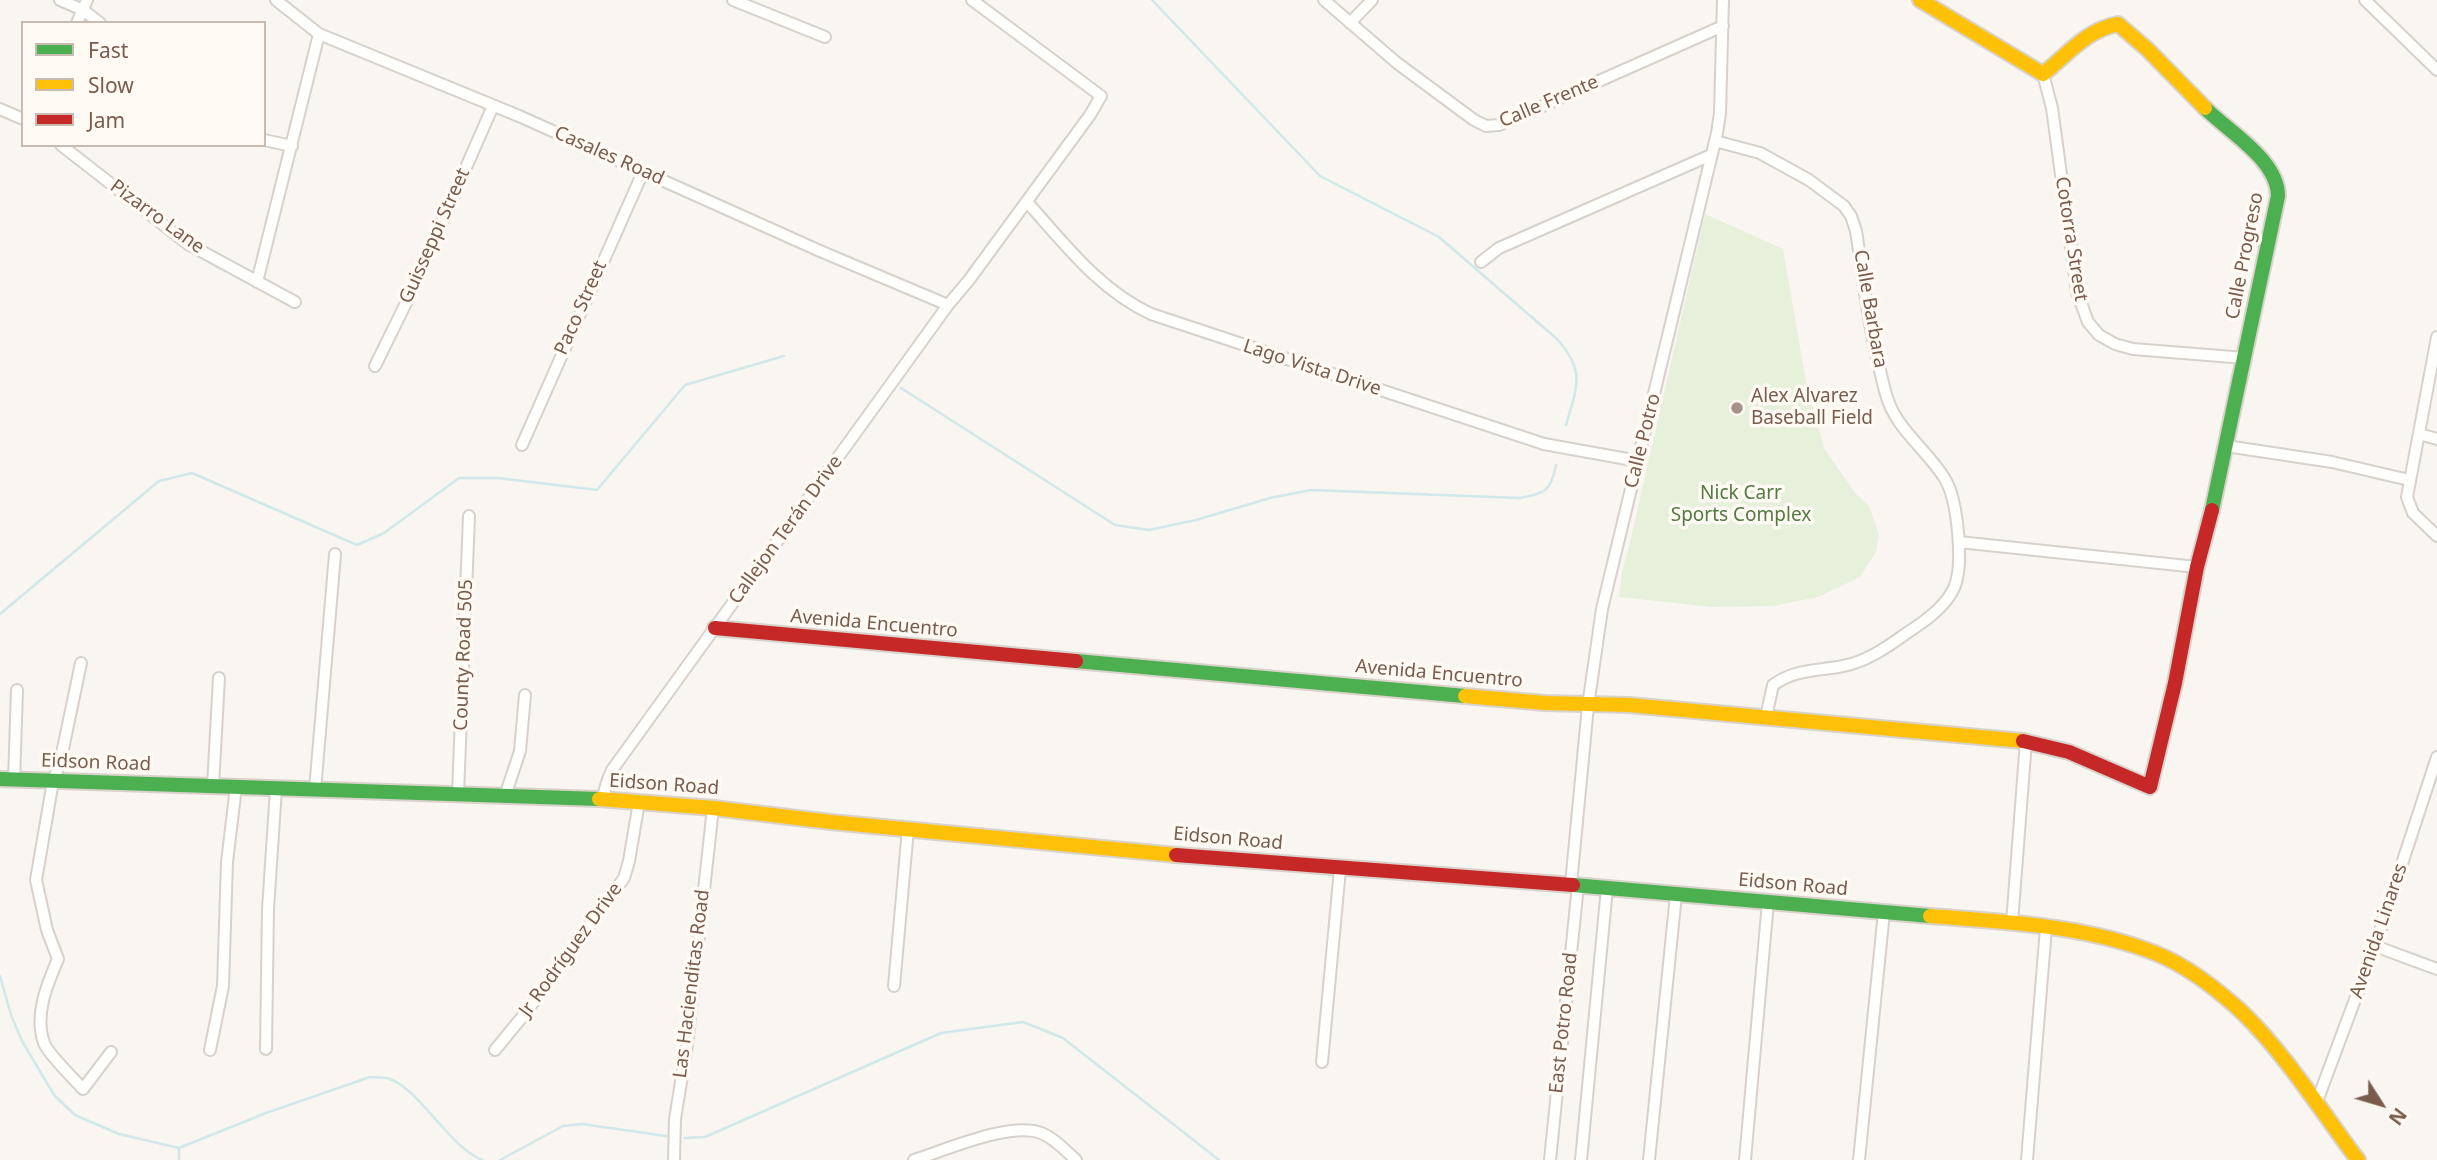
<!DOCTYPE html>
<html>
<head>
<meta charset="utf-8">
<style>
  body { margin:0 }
  #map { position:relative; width:2437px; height:1160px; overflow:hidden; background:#f9f5f0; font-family:"Noto Sans",sans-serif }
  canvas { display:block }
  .legend { position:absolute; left:21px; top:21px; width:245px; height:126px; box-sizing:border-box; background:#fffaf3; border:2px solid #cabbb1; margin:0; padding:9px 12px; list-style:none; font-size:21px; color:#7a5c4d }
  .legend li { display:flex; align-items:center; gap:14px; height:35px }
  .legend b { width:35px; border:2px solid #cabbb1 }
  .north { position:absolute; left:2346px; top:1069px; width:70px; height:70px; -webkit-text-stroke:5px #fffaf3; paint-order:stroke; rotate:127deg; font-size:19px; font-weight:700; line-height:28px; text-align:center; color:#7a5c4d }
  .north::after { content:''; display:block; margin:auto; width:24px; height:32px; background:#7a5c4d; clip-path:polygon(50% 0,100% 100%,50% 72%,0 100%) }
</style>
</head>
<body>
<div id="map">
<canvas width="2437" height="1160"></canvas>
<ul class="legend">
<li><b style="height:9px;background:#4caf50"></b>Fast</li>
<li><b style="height:9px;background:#ffc107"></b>Slow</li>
<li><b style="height:9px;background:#c62828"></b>Jam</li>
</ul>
<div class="north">N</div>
</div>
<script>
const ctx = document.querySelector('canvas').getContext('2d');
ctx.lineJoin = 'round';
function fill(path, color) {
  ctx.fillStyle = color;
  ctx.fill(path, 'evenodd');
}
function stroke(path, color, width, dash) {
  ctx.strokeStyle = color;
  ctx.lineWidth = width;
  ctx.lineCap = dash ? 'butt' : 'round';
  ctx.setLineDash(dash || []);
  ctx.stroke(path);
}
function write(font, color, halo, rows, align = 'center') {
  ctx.font = font + ' "Noto Sans",sans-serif';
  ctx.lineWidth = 7;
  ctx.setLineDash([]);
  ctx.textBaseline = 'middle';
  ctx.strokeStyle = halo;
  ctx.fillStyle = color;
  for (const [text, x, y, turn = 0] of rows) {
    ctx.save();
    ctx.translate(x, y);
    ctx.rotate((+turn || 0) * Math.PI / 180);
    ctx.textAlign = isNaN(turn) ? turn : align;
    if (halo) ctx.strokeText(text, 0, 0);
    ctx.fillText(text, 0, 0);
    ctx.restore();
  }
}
fill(new Path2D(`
  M1705,214L1783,249L1806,382L1824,448L1855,493L1869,506L1879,534L1876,552L1860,577L1818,597L1773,606L1712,607L1619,597L1622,571L1629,547Z`), '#e7f0db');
stroke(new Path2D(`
  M1152,0L1320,176L1439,237L1557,339C1586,371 1577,387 1566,425
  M901,388L1115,525L1149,530L1196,520L1270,498L1311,490L1520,498C1546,493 1551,491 1556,465
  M0,614L159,481L192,473L357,545L384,533L459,478H498L597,490L685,385L784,356
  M0,976L11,1015L22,1041L54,1095L75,1115L119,1134L179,1148L266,1113L370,1077C375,1078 382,1077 387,1078C418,1086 450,1149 483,1160
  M685,1138L705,1137L941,1033L1023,1022L1063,1038L1219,1160
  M179,1160V1148
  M500,1160L563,1126L582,1124L666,1136`), '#d0e8ea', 2.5);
const street = new Path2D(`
  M60,0L83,10L100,23
  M276,0L319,34L519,116L820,251L948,305
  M733,0L825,37
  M1324,0L1397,63L1474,120L1486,126L1499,125L1511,120L1723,26
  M2365,0L2437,70
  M77,23L87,0
  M1350,23L1372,0
  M2043,74L2052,108L2077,292L2088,322L2099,335L2115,344L2133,349L2245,358
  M0,109L23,119
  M264,140L292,146
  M1715,141L1760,153L1809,180L1844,206L1851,216L1856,231C1863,275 1867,319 1878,362C1882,377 1884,393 1891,408C1904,435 1930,454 1945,479C1958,501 1964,566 1954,588C1945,608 1922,623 1904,635C1886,648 1865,662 1843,666C1817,671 1795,669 1773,685L1766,717
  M61,145L188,244L295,302
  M1027,202C1064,243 1099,290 1151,314L1544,444L1638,461
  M1481,262L1499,248L1711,155
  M257,282L319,34
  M2437,337L2407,497L2413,513L2437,536
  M375,366L409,297L493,106
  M2419,434L2437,439
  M522,445L643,172
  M2226,446L2332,462L2409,480
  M1959,542L2197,567
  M81,663L60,763L53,781L36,880L47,930L58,959C47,985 34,1015 44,1043C48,1054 74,1079 83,1089L111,1052
  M14,780L17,690
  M213,786L219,678
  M315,790L335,554
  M458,794L469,516
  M505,796L520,751L525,695
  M602,800L607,782L612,770L948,305L969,280L1090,115L1101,96L972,0
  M1571,884L1588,706L1602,609L1717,133L1720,113L1723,0
  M2012,923L2026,741
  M2375,946L2437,969
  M894,986L908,829
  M266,1049L268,909L276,789
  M210,1050L223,986L227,862L236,787
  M495,1050L527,1011L624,878L629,861L639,802
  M1322,1062L1340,869
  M2316,1104L2375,946L2437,757
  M674,1160L675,1119L687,1045L713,808
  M914,1160C946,1150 1011,1121 1041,1133C1054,1138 1066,1151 1076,1160
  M1550,1160L1578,885
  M1581,1160L1607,888
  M1649,1160L1676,895
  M1745,1160L1768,902
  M1859,1160L1884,912
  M2027,1160L2046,928`);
const fast = new Path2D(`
  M2205,108C2229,132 2278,160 2278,196L2212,510
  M1076,661L1465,696
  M0,779L599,799
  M1573,885L1930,916`);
const slow = new Path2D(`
  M1920,0L2043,74C2067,55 2086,30 2118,24L2147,49L2205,108
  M1465,696L1545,703L1629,705L2023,741
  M599,799L713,808L831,822L1176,855
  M1930,916C2005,922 2084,925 2155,953C2188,966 2217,989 2243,1013C2286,1055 2322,1112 2358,1160`);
const jam = new Path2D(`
  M715,628L1076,661
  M2023,741L2069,752L2150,787L2175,683L2197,567L2212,510
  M1176,855L1573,885`);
stroke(street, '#d7d1cb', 14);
stroke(fast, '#d9d2cb', 18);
stroke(slow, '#d9d2cb', 18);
stroke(jam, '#d9d2cb', 18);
stroke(street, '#fefefd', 10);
stroke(fast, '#4caf50', 14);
stroke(slow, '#ffc107', 14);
stroke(jam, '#c62828', 14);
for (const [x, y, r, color] of [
  [1737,408,7,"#a69286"]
]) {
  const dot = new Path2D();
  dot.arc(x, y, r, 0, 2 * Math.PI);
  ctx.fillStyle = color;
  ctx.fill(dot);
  stroke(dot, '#fffaf3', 2.5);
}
write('19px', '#7a5c4d', '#fffaf3', [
  ["Calle Frente",1549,102,-23],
  ["Casales Road",609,156,24],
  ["Pizarro Lane",157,217,36],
  ["Guisseppi Street",435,236,-66],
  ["Cotorra Street",2071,239,81],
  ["Calle Progreso",2245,256,-79],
  ["Paco Street",581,308,-66],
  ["Calle Barbara",1870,309,80],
  ["Lago Vista Drive",1312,368,18],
  ["Calle Potro",1643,441,-76],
  ["Callejon Terán Drive",786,530,-54],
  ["Avenida Encuentro",874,624,5],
  ["County Road 505",464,655,-88],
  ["Avenida Encuentro",1439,674,5],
  ["Eidson Road",96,763,2],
  ["Eidson Road",664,785,4],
  ["Eidson Road",1228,839,5],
  ["Eidson Road",1793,885,5],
  ["Avenida Linares",2379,931,-71],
  ["Jr Rodríguez Drive",571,950,-54],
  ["Las Hacienditas Road",692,984,-83],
  ["East Potro Road",1564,1023,-84]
]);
write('19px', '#7a5c4d', '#fffaf3', [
  ["Alex Alvarez",1751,397],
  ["Baseball Field",1751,419]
], 'left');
write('19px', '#537a41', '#fffaf3', [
  ["Nick Carr",1741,494],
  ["Sports Complex",1741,516]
]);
</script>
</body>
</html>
